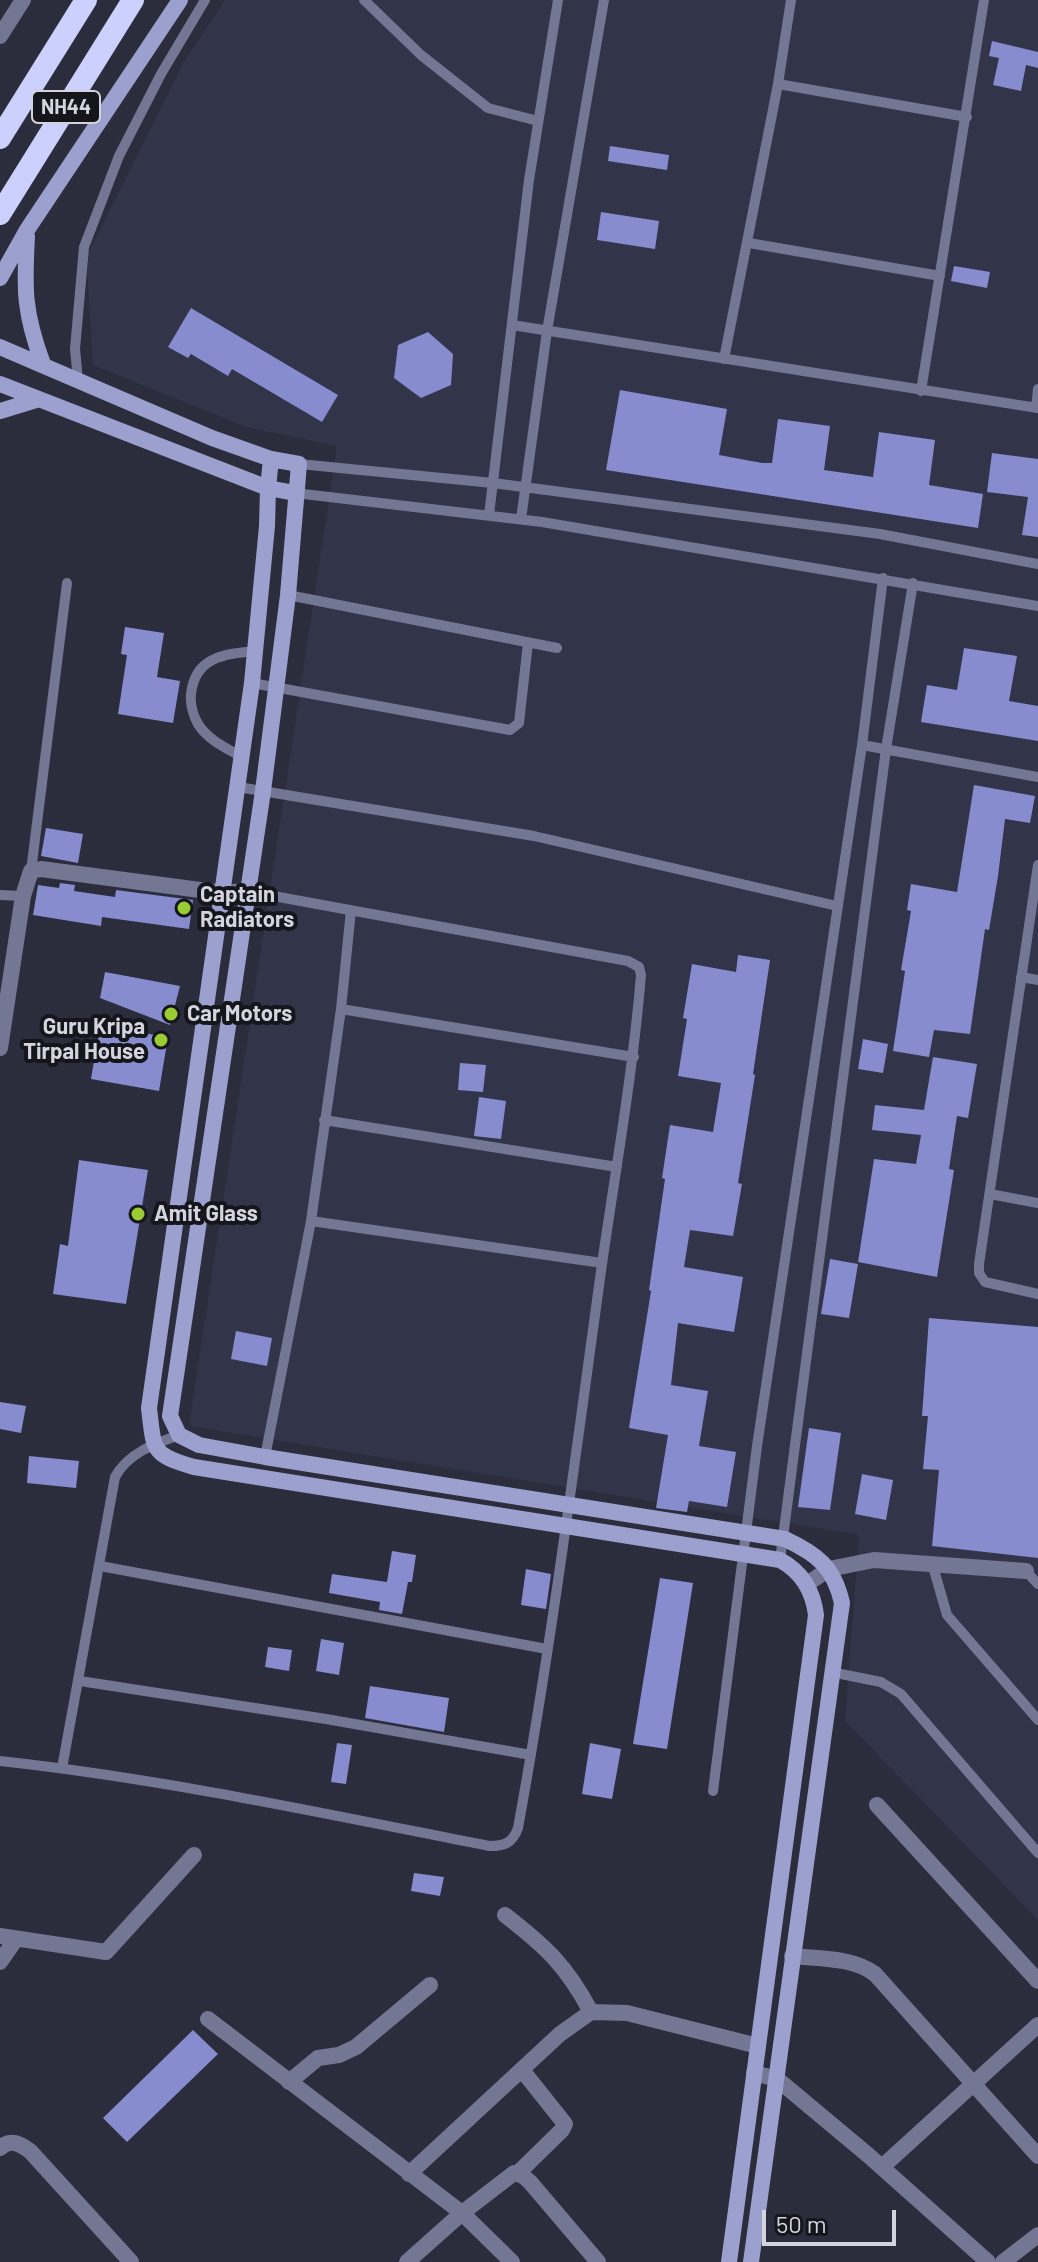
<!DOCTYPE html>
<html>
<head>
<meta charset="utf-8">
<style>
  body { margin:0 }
  #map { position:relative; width:1038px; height:2262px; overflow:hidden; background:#2b2c3c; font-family:Barlow,sans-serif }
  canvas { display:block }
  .scale { position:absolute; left:762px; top:2210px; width:134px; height:36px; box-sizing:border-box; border:4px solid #d3d4de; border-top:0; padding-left:10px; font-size:24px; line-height:28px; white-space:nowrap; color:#d3d4de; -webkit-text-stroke:6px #15151c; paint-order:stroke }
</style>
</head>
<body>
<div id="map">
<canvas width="1038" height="2262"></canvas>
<div class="scale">50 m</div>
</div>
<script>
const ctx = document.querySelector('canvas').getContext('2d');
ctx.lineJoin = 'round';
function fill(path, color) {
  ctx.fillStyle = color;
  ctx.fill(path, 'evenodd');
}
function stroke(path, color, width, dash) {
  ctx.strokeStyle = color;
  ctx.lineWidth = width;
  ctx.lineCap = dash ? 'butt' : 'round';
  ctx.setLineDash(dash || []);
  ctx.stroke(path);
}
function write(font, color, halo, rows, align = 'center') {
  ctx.font = font + ' Barlow,sans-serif';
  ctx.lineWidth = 8;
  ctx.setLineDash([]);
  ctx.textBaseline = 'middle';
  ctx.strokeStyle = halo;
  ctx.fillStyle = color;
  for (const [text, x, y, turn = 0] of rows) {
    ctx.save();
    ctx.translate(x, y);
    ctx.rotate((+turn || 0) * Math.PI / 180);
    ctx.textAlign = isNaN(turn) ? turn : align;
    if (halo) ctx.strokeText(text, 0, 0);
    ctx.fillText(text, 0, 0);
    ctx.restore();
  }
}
fill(new Path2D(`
  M225,0H1038V1920L845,1721L859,1535L189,1426L337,446L246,427L93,365L86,258L182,65Z`), '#32344a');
fill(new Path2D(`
  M992,41L1038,52V68L1026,65L1021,91L993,85L999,58L989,56Z
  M610,146L669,155L667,170L608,161Z
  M601,212L659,221L655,249L597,240Z
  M954,266L990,272L987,288L951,281Z
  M191,308L338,395L322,422L232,369L228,376L191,354L188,358L168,347Z
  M428,332L453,354L451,385L421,398L394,378L398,345Z
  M620,390L727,409L719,455L762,463H772L778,419L830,426L824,470L873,477L879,432L935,440L929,485L983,494L978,528L606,470Z
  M992,453L1038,459V537L1022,535L1028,497L987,492Z
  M125,627L164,633L157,677L180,681L173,723L118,714L127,655L121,654Z
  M964,648L1017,656L1009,701L1038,706V741L921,722L927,685L957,690Z
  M974,785L1035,796L1030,823L1005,819L998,876L989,930L985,929L970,1034L934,1030L929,1057L893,1051L905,971L901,970L911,911L907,910L911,884L957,892Z
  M46,828L83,834L78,863L41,856Z
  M60,883L75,885L74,891L115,897L116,890L193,900L189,929L102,917L101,926L33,915L38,885L59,888Z
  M738,955L770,960L753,1074L755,1075L738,1183L742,1184L733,1236L690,1230L684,1267L743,1277L734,1332L678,1323L671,1385L708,1391L699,1446L736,1452L727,1507L689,1501L687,1512L656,1508L668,1435L629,1428L651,1291L649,1290L665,1179L662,1178L670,1125L713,1132L721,1083L678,1076L687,1019L683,1018L692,964L736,972Z
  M105,972L180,986L170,1025L100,998Z
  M100,1026L168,1037L159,1091L91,1079Z
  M863,1039L888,1044L883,1073L858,1069Z
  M933,1057L977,1064L968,1118L957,1116L949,1169L954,1170L937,1277L858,1262L874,1159L916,1164L921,1135L872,1130L875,1105L924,1110Z
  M460,1063L486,1065L483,1092L458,1090Z
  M479,1097L506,1101L501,1139L474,1136Z
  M79,1160L148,1170L126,1304L53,1294L60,1244L68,1246Z
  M830,1259L858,1264L849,1318L821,1314Z
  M929,1318L1038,1327V1558L932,1546L939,1470L923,1469L928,1416H922Z
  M236,1331L272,1338L267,1366L231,1359Z
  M0,1402L26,1406L21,1433L0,1429Z
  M809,1428L841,1433L830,1510L798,1507Z
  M29,1456L79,1461L76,1488L27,1483Z
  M862,1474L893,1480L886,1520L855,1514Z
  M392,1551L416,1555L412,1582H408L402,1614L379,1610L380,1602L329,1593L332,1574L387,1582Z
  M526,1569L551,1574L546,1609L521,1605Z
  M660,1578L693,1583L667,1749L633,1744Z
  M321,1639L344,1643L339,1675L316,1671Z
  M268,1647L292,1650L289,1671L265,1667Z
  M370,1686L449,1698L444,1732L365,1718Z
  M337,1743L352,1745L346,1784L331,1782Z
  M590,1743L621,1749L612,1799L582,1794Z
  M414,1873L444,1877L440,1896L411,1891Z
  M193,2030L218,2054L127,2142L103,2118Z`), '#868cce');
stroke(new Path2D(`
  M364,0L421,55L488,108L538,121
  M778,84L967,117
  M749,243L940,276
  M512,325L1038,408
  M724,359L778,84L791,0
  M78,380L75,349L84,247L119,156L161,74L205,0
  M921,391L984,0
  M1036,408L1038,389
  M299,464L493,483L880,534L1038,564
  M295,493L542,522L1038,606
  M489,515L529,180L558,0
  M521,519L547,331L604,0
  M288,595L557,648
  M252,683L510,730L519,723L528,643
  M862,745L1038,777
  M242,757C226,748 208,740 198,724C193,715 190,703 191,694C195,657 224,654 255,651
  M238,787L534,836L837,906
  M1038,865L979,1264V1273L985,1282L1038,1294
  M31,871L67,583
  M0,895L23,896
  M1021,977L1038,980
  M341,1009L634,1057
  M324,1120L617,1167
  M990,1194L1038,1203
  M311,1221L602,1263
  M265,1457L311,1221L341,1009L351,910
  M780,1560L886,749L913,583
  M932,1563L947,1615L1038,1720
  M100,1566L547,1649
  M1026,1571L1038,1584
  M831,1672L881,1682L901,1694L1038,1853
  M80,1681L326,1719L531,1755
  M0,1761C164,1779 327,1814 489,1846C504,1846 512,1844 518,1828C552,1641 576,1452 602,1264C616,1167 633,1072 641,975L639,967L628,961L246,891
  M62,1768L115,1477C128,1453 154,1444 179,1435
  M713,1791L757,1446L862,745L883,578`), '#747794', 10);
stroke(new Path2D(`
  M0,1048L23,896L31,871L41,869L223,893L246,891
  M807,1584L829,1569L874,1560L1026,1571
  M877,1805L1038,1981
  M505,1915C546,1947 566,1965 591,2012
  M0,1936L106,1952L194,1855
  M792,1956C820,1959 852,1957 875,1974L1038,2156
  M0,1962L16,1939
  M208,2019L462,2213L512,2262
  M754,2073L777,2079L868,2155L988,2262
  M289,2082L318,2058L339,2055L356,2047L430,1985
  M0,2148C11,2138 20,2144 30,2151L131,2262
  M882,2167L1038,2025
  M518,2173L562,2130L565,2124L522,2070
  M409,2174L560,2034L591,2012L627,2013L758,2046
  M407,2262L462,2213L514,2173L523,2176L530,2182L598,2262
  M1003,2262L1038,2235`), '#747794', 16);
stroke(new Path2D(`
  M0,36L23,0`), '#747794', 16);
stroke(new Path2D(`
  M27,236C24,290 24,313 43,364
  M0,278L27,230L180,0
  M0,347L212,438L271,459L299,464L288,595L263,791L170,1416L179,1435L199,1445L265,1457L785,1539C817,1554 834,1567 842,1603L751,2262
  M0,384L268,488L267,526L252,683L149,1408C154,1450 151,1455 194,1467L780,1560C802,1572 813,1590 816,1615L729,2262
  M0,411L36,400
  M271,459L268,488L295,493`), '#9ba0ce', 16);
stroke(new Path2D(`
  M0,138L86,0
  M0,214L133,0`), '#cbd0fc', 22);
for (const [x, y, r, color] of [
  [184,908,8,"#9bcb32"],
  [171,1014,8,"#9bcb32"],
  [161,1040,8,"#9bcb32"],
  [138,1214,8,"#9bcb32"]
]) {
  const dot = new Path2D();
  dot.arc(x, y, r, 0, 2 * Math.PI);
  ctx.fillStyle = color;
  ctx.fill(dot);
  stroke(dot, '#15151c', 3);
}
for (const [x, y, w] of [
  [66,107,68]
]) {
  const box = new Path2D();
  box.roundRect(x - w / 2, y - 16, w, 32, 6);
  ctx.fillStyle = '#15151c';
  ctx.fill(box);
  stroke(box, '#d3d4de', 2);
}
write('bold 20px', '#d3d4de', null, [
  ["NH44",66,107]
]);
write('bold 22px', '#d3d4de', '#15151c', [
  ["Captain",200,895],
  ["Radiators",200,920],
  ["Car Motors",187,1014],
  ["Guru Kripa",145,1027,"right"],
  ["Tirpal House",145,1052,"right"],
  ["Amit Glass",154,1214]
], 'left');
</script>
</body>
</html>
